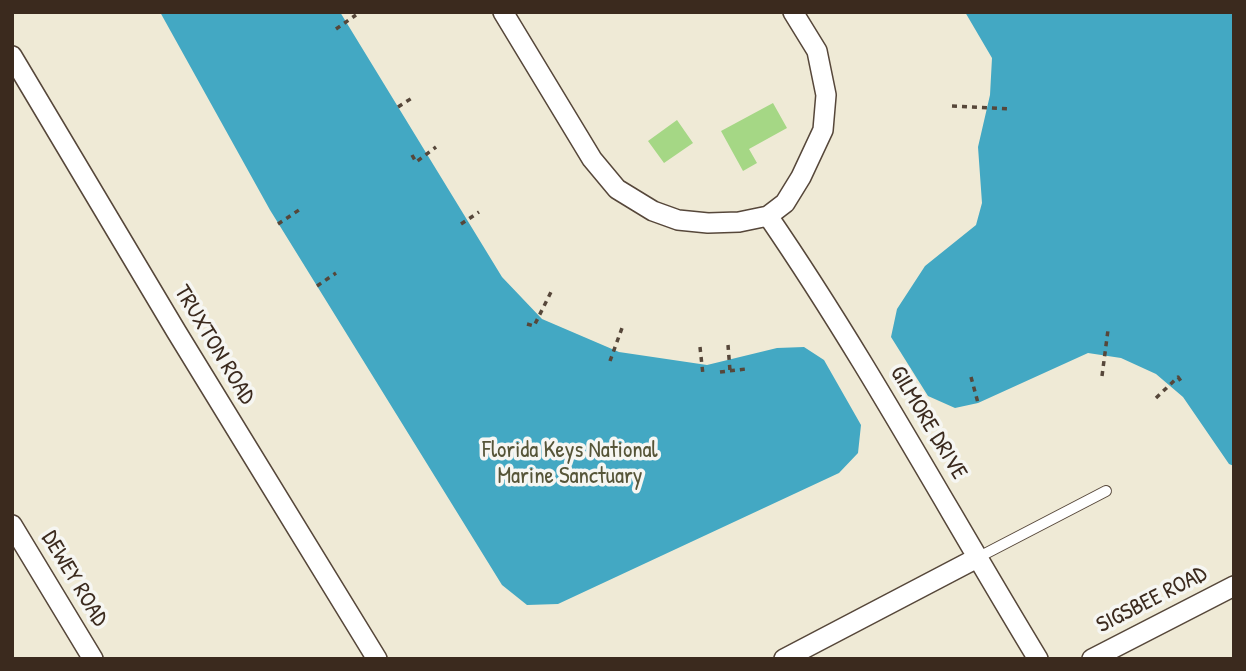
<!DOCTYPE html>
<html>
<head>
<meta charset="utf-8">
<style>
  body { margin:0 }
  #map { position:relative; width:1246px; height:671px; overflow:hidden; background:#efead6; font-family:"Patrick Hand",sans-serif }
  canvas { display:block }
  .frame { position:absolute; inset:0; border:14px solid #3b2a1e; pointer-events:none }
</style>
</head>
<body>
<div id="map">
<canvas width="1246" height="671"></canvas>
<div class="frame"></div>
</div>
<script>
const ctx = document.querySelector('canvas').getContext('2d');
ctx.lineJoin = 'round';
function fill(path, color) {
  ctx.fillStyle = color;
  ctx.fill(path, 'evenodd');
}
function stroke(path, color, width, dash) {
  ctx.strokeStyle = color;
  ctx.lineWidth = width;
  ctx.lineCap = dash ? 'butt' : 'round';
  ctx.setLineDash(dash || []);
  ctx.stroke(path);
}
function write(font, color, halo, rows, align = 'center') {
  ctx.font = font + ' "Patrick Hand",sans-serif';
  ctx.lineWidth = 7;
  ctx.setLineDash([]);
  ctx.textBaseline = 'middle';
  ctx.strokeStyle = halo;
  ctx.fillStyle = color;
  for (const [text, x, y, turn = 0] of rows) {
    ctx.save();
    ctx.translate(x, y);
    ctx.rotate((+turn || 0) * Math.PI / 180);
    ctx.textAlign = isNaN(turn) ? turn : align;
    if (halo) ctx.strokeText(text, 0, 0);
    ctx.fillText(text, 0, 0);
    ctx.restore();
  }
}
fill(new Path2D(`
  M773,103L787,128L749,149L757,163L743,171L721,131Z
  M677,120L693,143L664,163L648,141Z`), '#a5d785');
fill(new Path2D(`
  M160,12H340L502,277L542,319L619,352L707,365L777,348L804,347L824,360L861,425L858,453L839,473L558,604L527,605L502,585L270,210Z
  M965,12H1234V466L1229,464L1183,397L1156,374L1121,358L1088,353L978,403L955,408L928,396L891,337L897,309L925,266L976,225L982,203L978,147L990,95L992,58Z`), '#43a8c3');
const service = new Path2D(`
  M977,558L1106,491`);
const minor = new Path2D(`
  M503,12L592,159L617,189L653,211L678,220L708,223L739,222L768,216L785,203L801,177L823,130L826,95L817,51L793,12
  M12,56L176,331L377,659
  M768,216C866,359 948,511 1038,659
  M12,525L93,659
  M784,659L977,558
  M1092,659L1234,586`);
stroke(service, '#56473a', 12);
stroke(minor, '#56473a', 22);
stroke(new Path2D(`
  M336,29L356,15
  M952,106L1010,109
  M398,107L412,98
  M412,155L416,162L436,147
  M278,224L299,210
  M461,224L479,212
  M317,286L336,273
  M527,324L534,326L551,292
  M728,345L730,371
  M700,347L703,375
  M610,361L622,328
  M720,372L746,369
  M1102,376L1108,330
  M971,377L978,403
  M1156,398L1178,377L1183,384`), '#56473a', 3.5, [5, 5]);
stroke(service, '#fff', 10);
stroke(minor, '#fff', 19);
write('23px', '#3b2a1e', '#f6f6f2', [
  ["TRUXTON ROAD",214,345,59],
  ["GILMORE DRIVE",928,423,59],
  ["DEWEY ROAD",74,579,59],
  ["SIGSBEE ROAD",1152,600,-27]
]);
write('23px', '#565538', '#f6f6f2', [
  ["Florida Keys National",570,451],
  ["Marine Sanctuary",570,477]
]);
</script>
</body>
</html>
